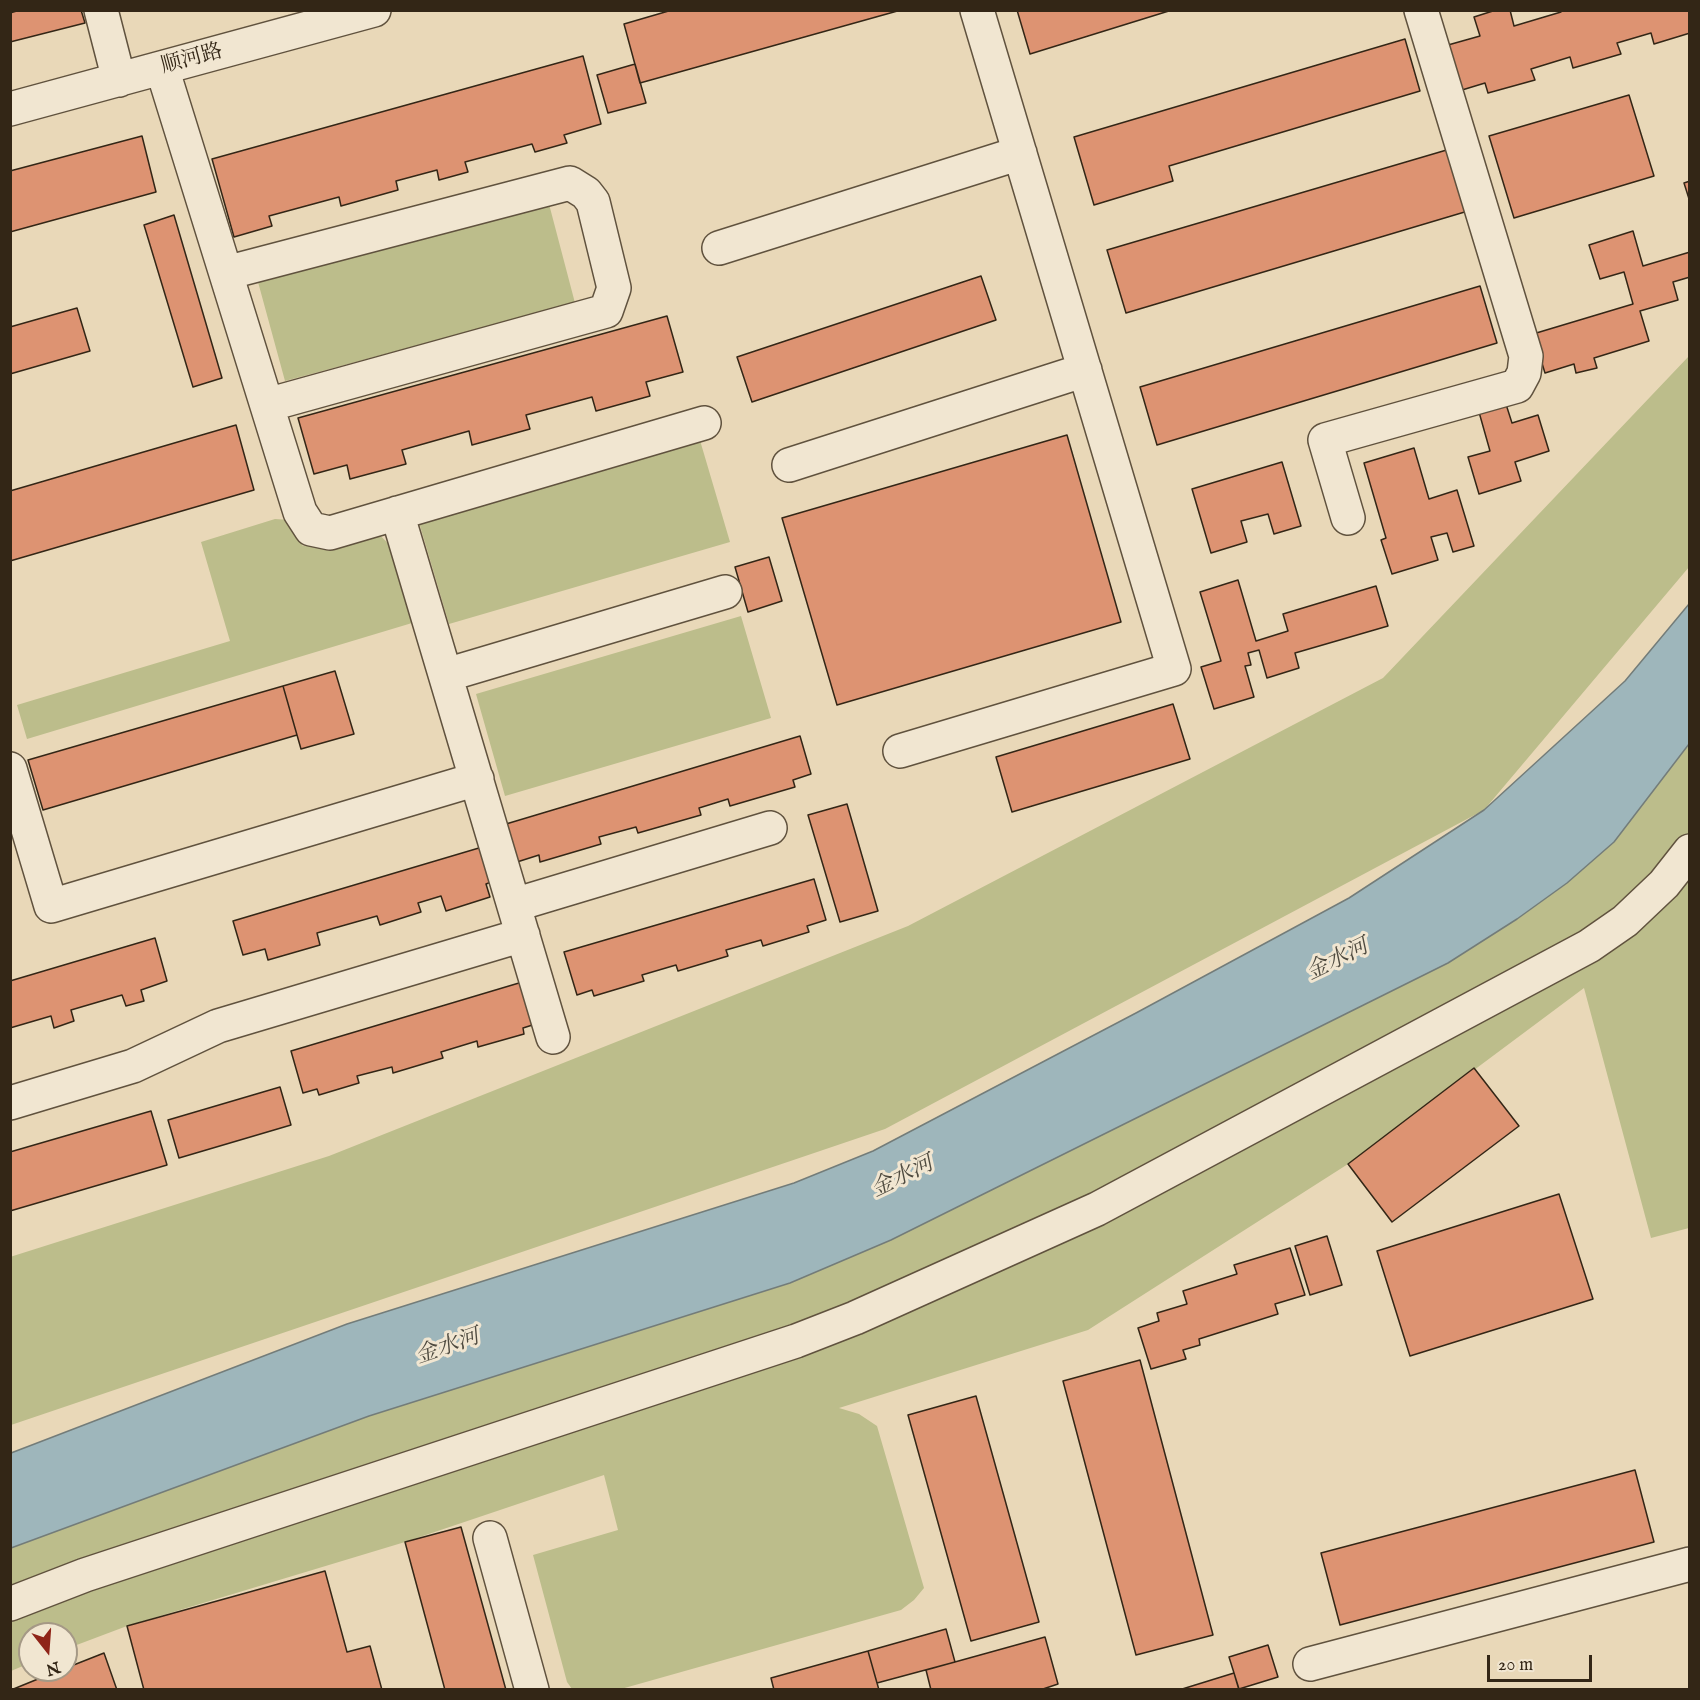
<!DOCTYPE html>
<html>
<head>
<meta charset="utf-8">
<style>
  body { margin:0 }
  #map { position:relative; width:1700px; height:1700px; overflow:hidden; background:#e9d8b8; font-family:"IM FELL English",serif }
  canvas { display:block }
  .frame { position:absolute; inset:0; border:12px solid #332616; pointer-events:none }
  .north { position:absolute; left:18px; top:1622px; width:60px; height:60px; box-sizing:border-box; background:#f1e6d1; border:2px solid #a59986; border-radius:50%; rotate:163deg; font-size:16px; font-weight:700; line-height:24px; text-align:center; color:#332616 }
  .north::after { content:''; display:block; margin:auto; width:21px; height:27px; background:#8f2418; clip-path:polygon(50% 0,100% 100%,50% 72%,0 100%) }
  .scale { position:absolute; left:1487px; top:1655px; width:105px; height:27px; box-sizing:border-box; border:3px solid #332616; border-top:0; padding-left:8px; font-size:18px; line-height:21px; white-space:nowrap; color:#332616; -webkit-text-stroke:4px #f1e6d1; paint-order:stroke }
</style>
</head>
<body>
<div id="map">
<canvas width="1700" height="1700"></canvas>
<div class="frame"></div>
<div class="north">N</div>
<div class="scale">20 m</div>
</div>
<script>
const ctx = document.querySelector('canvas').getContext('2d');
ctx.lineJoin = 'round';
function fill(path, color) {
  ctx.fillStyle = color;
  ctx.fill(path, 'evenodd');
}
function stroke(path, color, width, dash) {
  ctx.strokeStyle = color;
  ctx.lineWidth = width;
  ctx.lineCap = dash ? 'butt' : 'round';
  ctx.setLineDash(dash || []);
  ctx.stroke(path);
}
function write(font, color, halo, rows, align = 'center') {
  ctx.font = font + ' "IM FELL English","Noto Serif SC",serif';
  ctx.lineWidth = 6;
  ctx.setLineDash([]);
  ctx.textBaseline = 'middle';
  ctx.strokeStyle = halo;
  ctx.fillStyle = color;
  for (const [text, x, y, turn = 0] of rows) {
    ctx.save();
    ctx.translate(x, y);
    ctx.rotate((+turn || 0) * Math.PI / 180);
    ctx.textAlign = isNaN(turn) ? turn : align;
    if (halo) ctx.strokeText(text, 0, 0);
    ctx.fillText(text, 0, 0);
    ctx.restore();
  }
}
fill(new Path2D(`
  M549,204L575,303L285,381L258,282Z
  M1689,356V567L1484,810L885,1129L11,1425L10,1257L329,1156L908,926L1383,678Z
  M699,437L730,542L449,624L418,519Z
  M275,519L290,520L296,537L303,546L365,529C376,531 383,537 389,545L412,623L27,739L17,705L230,641L201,542Z
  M741,616L771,718L505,796L476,694Z
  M1689,744V1228L1651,1238L1584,988L1348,1164L1088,1330L839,1408L859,1414L877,1426L924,1588L914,1600L901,1610L621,1689H572L567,1682L533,1555L618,1530L604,1475L405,1542L127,1626L66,1649V1634H30V1663L11,1671V1548L369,1416L790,1283L891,1240L1448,963L1517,919L1567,883L1614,842Z`), '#bcbd8b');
const water = new Path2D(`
  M1689,604V744L1614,842L1567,883L1517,919L1448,963L891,1240L790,1283L369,1416L11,1548V1453L347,1324L794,1183L873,1151L1136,1013L1349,898L1484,810L1625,681Z`);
fill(water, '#9eb6bb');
stroke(water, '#737c79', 1.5);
const building = new Path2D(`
  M20,10H81L85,23L10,42V13Z
  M672,10H901L640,83L624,24Z
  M1017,10H1172L1030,54Z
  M1496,10H1510L1514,26L1561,12L1560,10H1690V33L1654,44L1651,33L1617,43L1621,54L1573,68L1570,57L1531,69L1535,80L1488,93L1485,83L1462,90L1448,45L1480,36L1474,17Z
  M1405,39L1420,91L1169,166L1173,181L1094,205L1074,137Z
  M583,56L601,124L564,135L567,143L535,152L532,144L465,162L468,172L439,180L437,170L396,181L398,190L341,206L339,197L269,216L272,226L234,237L212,159Z
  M635,64L646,103L608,113L597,75Z
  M1629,95L1654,176L1514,218L1489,136Z
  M142,136L156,192L10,232V171Z
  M1450,149L1468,211L1126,313L1107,250Z
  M1690,181V202L1684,183Z
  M174,215L222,378L193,387L144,225Z
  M1633,231L1643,266L1690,252V277L1673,282L1678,300L1640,311L1649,341L1594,358L1597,368L1576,373L1574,364L1545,373L1533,334L1633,304L1624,272L1600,279L1589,245Z
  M981,276L996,320L752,402L737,357Z
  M1480,286L1497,343L1157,445L1140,387Z
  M77,308L90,351L10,374V327Z
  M667,316L683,372L646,382L650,396L596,411L592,397L526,415L530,429L472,445L469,431L402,450L406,464L350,479L347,465L314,474L298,418Z
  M1504,398L1512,423L1538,415L1549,451L1515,462L1521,481L1479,494L1468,457L1490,451L1477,405Z
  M236,425L254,490L10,561V491Z
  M1067,435L1121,622L837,705L782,518Z
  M1414,448L1429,499L1457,490L1474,546L1453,552L1447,533L1431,537L1438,560L1392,574L1381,540L1386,538L1364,463Z
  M1282,462L1301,526L1274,534L1268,514L1241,521L1247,542L1211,553L1192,489Z
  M769,557L782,601L748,612L735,567Z
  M1238,580L1256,641L1288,631L1283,614L1376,586L1388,626L1295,653L1299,668L1267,678L1259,650L1248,653L1251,665L1245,666L1254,697L1214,709L1201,667L1221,661L1200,592Z
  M335,671L354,734L301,749L283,686Z
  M283,686L297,735L43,810L28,760Z
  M1173,704L1190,759L1012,812L996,757Z
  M800,736L811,774L793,780L795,787L730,806L728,799L699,808L701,815L638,833L636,827L599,837L601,844L540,862L539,855L517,862L506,824Z
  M847,804L878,911L840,922L808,815Z
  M489,845L499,879L486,884L490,897L446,911L441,896L418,903L421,912L380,925L377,916L317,933L320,945L268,960L265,949L243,955L233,921Z
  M814,879L826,920L807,926L809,932L763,946L761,940L726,950L728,956L678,971L676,965L642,975L644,981L594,996L592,990L577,995L564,952Z
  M155,938L167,981L141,990L144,1001L126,1006L122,995L71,1010L74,1021L54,1028L51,1016L10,1028V981Z
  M529,980L542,1022L523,1028L524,1034L478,1047L477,1041L441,1052L443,1058L393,1073L392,1067L357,1076L359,1083L319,1095L317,1089L303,1093L291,1051Z
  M1474,1068L1519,1126L1392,1222L1348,1164Z
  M280,1087L291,1125L179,1158L168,1120Z
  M151,1111L167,1165L10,1211V1152Z
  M1559,1194L1593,1299L1410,1356L1377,1251Z
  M1327,1236L1342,1285L1310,1295L1295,1246Z
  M1290,1248L1305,1295L1275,1304L1278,1314L1199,1339L1200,1345L1183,1350L1186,1359L1151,1369L1138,1328L1159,1321L1157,1313L1187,1304L1183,1291L1237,1274L1234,1265Z
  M1140,1360L1213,1635L1136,1655L1063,1381Z
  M976,1396L1039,1622L971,1641L908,1415Z
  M1635,1470L1654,1542L1340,1625L1321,1553Z
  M461,1527L506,1690H445L405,1542Z
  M325,1571L347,1652L370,1646L382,1690H144L127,1626Z
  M946,1629L955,1662L877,1683L868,1651Z
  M1045,1637L1058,1684L1040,1690H931L926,1670Z
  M1268,1645L1278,1677L1239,1689L1229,1657Z
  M868,1651L879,1690H774L771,1678Z
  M104,1653L117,1690H11L60,1670H66V1668Z
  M1234,1673L1239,1690H1179Z`);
fill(building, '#dd9372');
stroke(building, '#332616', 1.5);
const minor = new Path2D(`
  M101,10L119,80
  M162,68L300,512L311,529L330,533L704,423
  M10,109L374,10
  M719,248L1020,153
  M226,273L570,183L586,193L593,202L614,288L606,311L267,405
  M789,465L1085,370
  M397,513L553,1037
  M1348,518L1325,440L1517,386L1524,373L1526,356L1421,10
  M446,675L725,592
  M900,751L1174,669L977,10
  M10,769L51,906L477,779
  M514,905L770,828
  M10,1103L133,1066L218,1026L523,935
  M490,1538L532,1690
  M10,1604L85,1575L796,1341L855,1318L1097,1209L1589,946L1625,921L1664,884L1690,851
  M1310,1664L1690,1564`);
stroke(minor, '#60523e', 36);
stroke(minor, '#f1e6d1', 33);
write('21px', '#332616', '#f1e6d1', [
  ["顺河路",192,60,-15]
]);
write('italic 22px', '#4e4a3f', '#f1e6d1', [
  ["金水河",1338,961,-26],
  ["金水河",903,1178,-26],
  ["金水河",448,1348,-19]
]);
</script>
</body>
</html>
